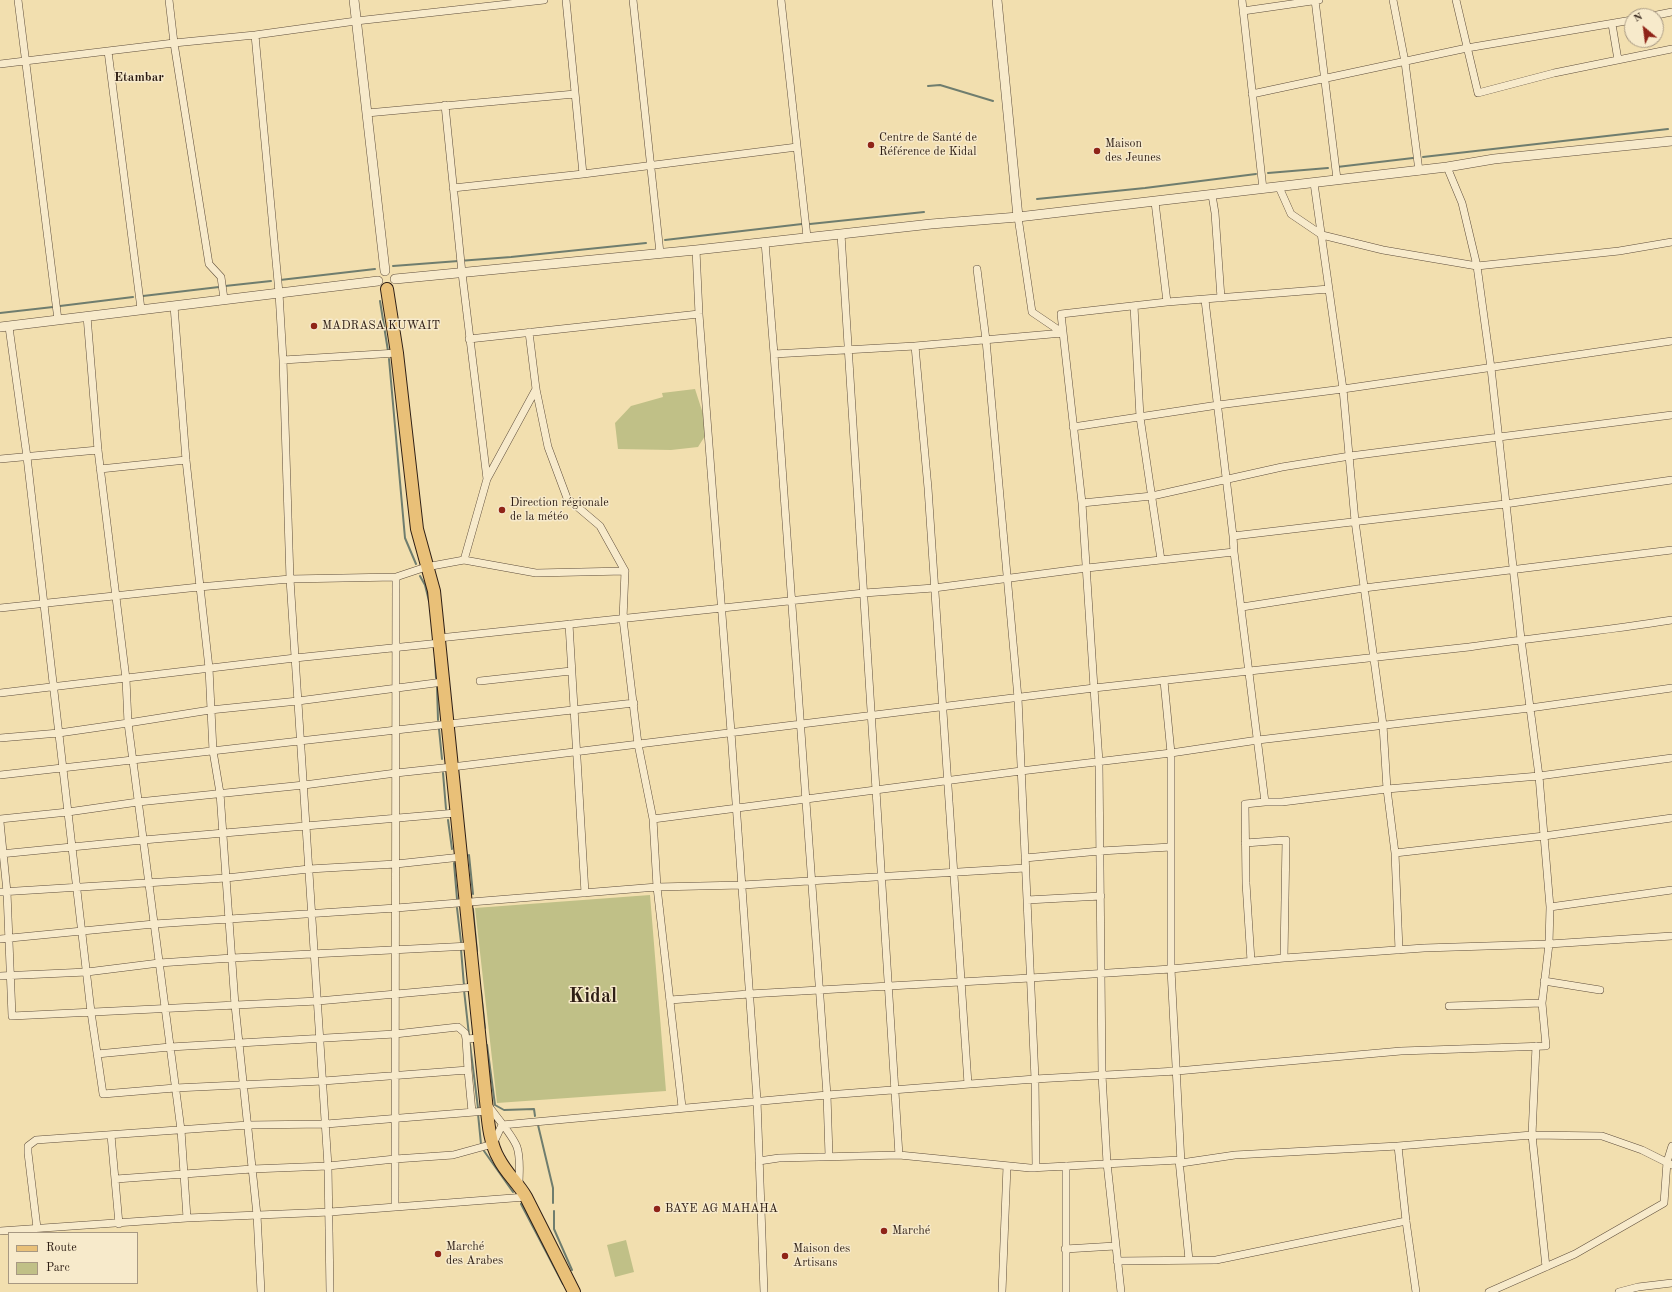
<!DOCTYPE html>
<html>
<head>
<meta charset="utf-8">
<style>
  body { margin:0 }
  #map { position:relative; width:1672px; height:1292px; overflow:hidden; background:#f2dfaf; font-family:"Old Standard TT",serif }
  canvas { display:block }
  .legend { position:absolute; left:8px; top:1232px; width:130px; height:52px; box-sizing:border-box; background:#f7eacb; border:1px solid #a79882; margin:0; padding:5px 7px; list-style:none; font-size:12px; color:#2e1e15 }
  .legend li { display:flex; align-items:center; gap:8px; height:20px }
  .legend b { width:20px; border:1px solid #a79882 }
  .north { position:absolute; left:1624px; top:8px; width:40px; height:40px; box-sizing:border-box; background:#f7eacb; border:1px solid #a79882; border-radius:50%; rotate:331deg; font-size:11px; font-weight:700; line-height:16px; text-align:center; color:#2e1e15 }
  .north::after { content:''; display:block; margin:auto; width:14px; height:18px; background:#8f2418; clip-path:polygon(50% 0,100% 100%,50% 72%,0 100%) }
</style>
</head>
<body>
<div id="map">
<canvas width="1672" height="1292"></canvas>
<ul class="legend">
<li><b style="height:5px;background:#e9c078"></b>Route</li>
<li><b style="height:11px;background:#c0c087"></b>Parc</li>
</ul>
<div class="north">N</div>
</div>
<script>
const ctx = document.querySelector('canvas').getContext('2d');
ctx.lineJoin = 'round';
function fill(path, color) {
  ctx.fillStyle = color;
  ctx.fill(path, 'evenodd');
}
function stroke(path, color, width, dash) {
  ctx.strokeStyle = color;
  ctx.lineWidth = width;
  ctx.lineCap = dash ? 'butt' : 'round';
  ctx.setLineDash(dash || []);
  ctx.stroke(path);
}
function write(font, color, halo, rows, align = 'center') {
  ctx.font = font + ' "Old Standard TT",serif';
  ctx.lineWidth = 3;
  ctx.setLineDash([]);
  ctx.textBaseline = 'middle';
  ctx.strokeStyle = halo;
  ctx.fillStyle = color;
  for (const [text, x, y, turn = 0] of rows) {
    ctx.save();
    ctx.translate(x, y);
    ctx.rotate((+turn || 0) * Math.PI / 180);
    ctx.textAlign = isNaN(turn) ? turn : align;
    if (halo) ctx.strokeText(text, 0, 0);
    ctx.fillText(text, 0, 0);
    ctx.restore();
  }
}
fill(new Path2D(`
  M695,389L706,423L705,436L698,447L671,450L618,449L615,423L631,406L663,397L662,393Z
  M650,895L666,1091L497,1103L475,908Z
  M626,1240L634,1272L615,1277L607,1245Z`), '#c0c087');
stroke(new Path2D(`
  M928,86L940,85L993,101
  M1423,157L1668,129
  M1337,167L1413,158
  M1268,173L1328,168
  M1037,199L1145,188L1256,174
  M810,224L924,212
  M665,240L802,224
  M393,266L511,257L646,243
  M280,280L375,269
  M225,286L271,281
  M143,296L219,287
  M380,301L388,351
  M60,306L133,297
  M0,313L53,307
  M389,359L405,538L416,564
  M420,576L425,585L429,601
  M435,655L436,678
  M437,686L438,720
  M439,729L442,759
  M443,773L446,809
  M448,820L452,849
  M469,855L473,894
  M454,863L457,899
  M457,908L461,942
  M473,909L477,951
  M461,949L464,986
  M464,990L469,1035
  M481,991L485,1028
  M470,1044L478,1108
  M487,1045L495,1105L504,1110L534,1109L535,1116
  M478,1114L481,1144
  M538,1125L553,1188V1203
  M484,1151L513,1192
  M521,1204L563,1284
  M554,1211V1229L572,1270`), '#6f7d6e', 2);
const minor = new Path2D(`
  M18,0L58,320
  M169,0L174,43L209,264L221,277L224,299
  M566,0L583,174
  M633,0L660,253
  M781,0L807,237
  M1242,0L1263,189
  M1315,0L1337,179
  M1393,0L1405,62L1419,171
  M1456,0L1478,93L1554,73L1672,49
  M1243,11L1319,0
  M1652,16L1672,12
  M1612,24L1618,60
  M255,35L279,293L283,360L290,579L328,1166L330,1292
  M108,51L141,309
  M0,64L174,43L255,35L356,21L544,0
  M1252,94L1467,48L1632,20
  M445,105L462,273L487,479L464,560
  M367,113L575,94
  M1314,183L1343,389L1355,521L1383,725L1387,789L1395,853L1399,950
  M1279,187L1291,214L1322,235L1383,250L1477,266L1619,251L1672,242
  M453,188L583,174L797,147
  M1212,195L1215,213L1221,298
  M1155,202L1167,302
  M1018,217L1032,312L1063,333
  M841,234L899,1155
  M765,242L774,354L827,1095L829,1156
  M696,250L699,314L731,732L757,1100L764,1292
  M977,269L986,340L1018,698L1035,1079L1036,1168
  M1205,300L1233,536L1234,552L1265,802L1245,804L1246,883L1251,961
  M174,306L186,460L209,668L213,751L220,793L235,1005L257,1215L261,1292
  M1134,306L1140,417L1161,560
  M87,316L98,450L126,679L128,723L181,1130L187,1218
  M9,327L27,457L91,1012L103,1094L175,1088L323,1081L468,1070L472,1112
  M529,332L536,389L548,447L567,498L600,526L625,571
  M469,339L699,314
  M915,346L928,488L968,1084
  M774,354L915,346L1063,333
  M283,360L397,353
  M1073,427L1218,405L1343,389L1672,341
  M0,459L98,450
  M100,469L186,460
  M487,479L536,389
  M1082,503L1152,496L1282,467L1350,456L1672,415
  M1233,536L1505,504L1672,480
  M1242,607L1364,588L1672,550
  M0,608L199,587L290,579L396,577L426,567L464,560L536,573L625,571L623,619L638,744L653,819L657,887L682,1107
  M569,624L585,893
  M439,638L864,593L934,588L1087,568L1234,552
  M480,681L571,671
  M1164,681L1171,753V969L1181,1163
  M0,693L295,658L440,643
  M0,738L59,733L128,723L210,710L298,701L443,682
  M0,775L634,703
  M1265,802H1282L1387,789L1539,776L1672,758
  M0,819L68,812L138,802L304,785L396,773L452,767L1094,688L1469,647C1537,637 1605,631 1672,620
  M653,819L1021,771L1171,753L1258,740L1530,708L1672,688
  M0,822L7,892L12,1016L318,1001L474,987
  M1245,843L1286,840L1284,958
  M1395,853L1544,836L1672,818
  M0,854L143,840L456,813
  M1025,858L1100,851L1171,847
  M0,892L226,878L309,869L396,864L461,857
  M1027,900L1101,896
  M1550,907L1672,890
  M0,939L154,924L396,908L657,887L742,885L1025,868
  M0,976L87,972L159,963L232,958L470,946
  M1544,981L1600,990
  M670,1000L749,994L1030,978L1171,969L1284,958L1424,948L1549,944L1672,936
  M1449,1006L1542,1003
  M466,1039L468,1070
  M1536,1046L1532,1135L1546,1267
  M97,1054L170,1047L395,1034L458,1027L465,1033L466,1039L479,1038
  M488,1105C496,1117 512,1134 517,1147C521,1159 519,1172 519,1185
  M111,1135L119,1224
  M1398,1146L1406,1221L1416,1292
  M1179,1160L1189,1260
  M759,1161L779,1158L899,1155L1030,1168L1179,1160L1181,1163L1235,1155L1398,1146L1532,1135L1602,1136L1642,1150L1672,1165
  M116,1179L252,1169L328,1166L395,1159L453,1155L493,1144L502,1125L827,1095L1035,1079L1177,1071L1401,1051L1546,1046L1542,1003L1549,944L1550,907L1539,776L1521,639L1491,368L1477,266L1462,203L1447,167
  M395,1206L396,577
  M37,1228L28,1153V1146L36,1140L248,1125L326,1124L487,1111
  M0,1231L187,1218L330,1212L526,1197
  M1065,1249L1115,1246
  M1117,1261L1216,1260L1406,1221
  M1002,1292L1007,1166
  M1066,1292V1166
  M1121,1292L1107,1163L1102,1075L1099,762L1094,688L1082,503L1061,314L1167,302L1329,289
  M1489,1292L1575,1254L1664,1203L1667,1162L1672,1146
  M1619,1292L1638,1287L1672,1283`);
const tertiary = new Path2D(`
  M354,0L385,271
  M997,0L1018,217
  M395,279L696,250L931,224L1018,217L1447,167L1494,159L1672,141
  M0,327L378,281`);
const primary = new Path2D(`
  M387,289L397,353L417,529L434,591L486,1101C488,1120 489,1142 499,1159C506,1173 518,1183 526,1197L574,1292`);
stroke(minor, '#5f4e3c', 8);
stroke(tertiary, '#5f4e3c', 10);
stroke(primary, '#2e1e15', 14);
stroke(minor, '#f7eacb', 7);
stroke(tertiary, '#f7eacb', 9);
stroke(primary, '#e9c078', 12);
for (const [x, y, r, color] of [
  [871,145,4,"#8f2418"],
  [1097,151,4,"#8f2418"],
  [314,326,4,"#8f2418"],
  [502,510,4,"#8f2418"],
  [657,1209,4,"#8f2418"],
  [884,1231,4,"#8f2418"],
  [438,1254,4,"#8f2418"],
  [785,1256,4,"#8f2418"]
]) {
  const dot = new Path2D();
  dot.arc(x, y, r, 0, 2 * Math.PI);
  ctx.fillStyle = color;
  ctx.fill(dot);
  stroke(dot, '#f7eacb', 1.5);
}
write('12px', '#2e1e15', '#f7eacb', [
  ["Centre de Santé de",879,138],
  ["Référence de Kidal",879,152],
  ["Maison",1105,144],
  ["des Jeunes",1105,158],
  ["MADRASA KUWAIT",322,326],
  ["Direction régionale",510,503],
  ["de la météo",510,517],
  ["BAYE AG MAHAHA",665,1209],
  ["Marché",892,1231],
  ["Marché",446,1247],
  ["des Arabes",446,1261],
  ["Maison des",793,1249],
  ["Artisans",793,1263]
], 'left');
write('bold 13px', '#2e1e15', '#f7eacb', [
  ["Etambar",139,78]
]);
write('bold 20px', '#2e1e15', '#f7eacb', [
  ["Kidal",593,997]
]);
</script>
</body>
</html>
